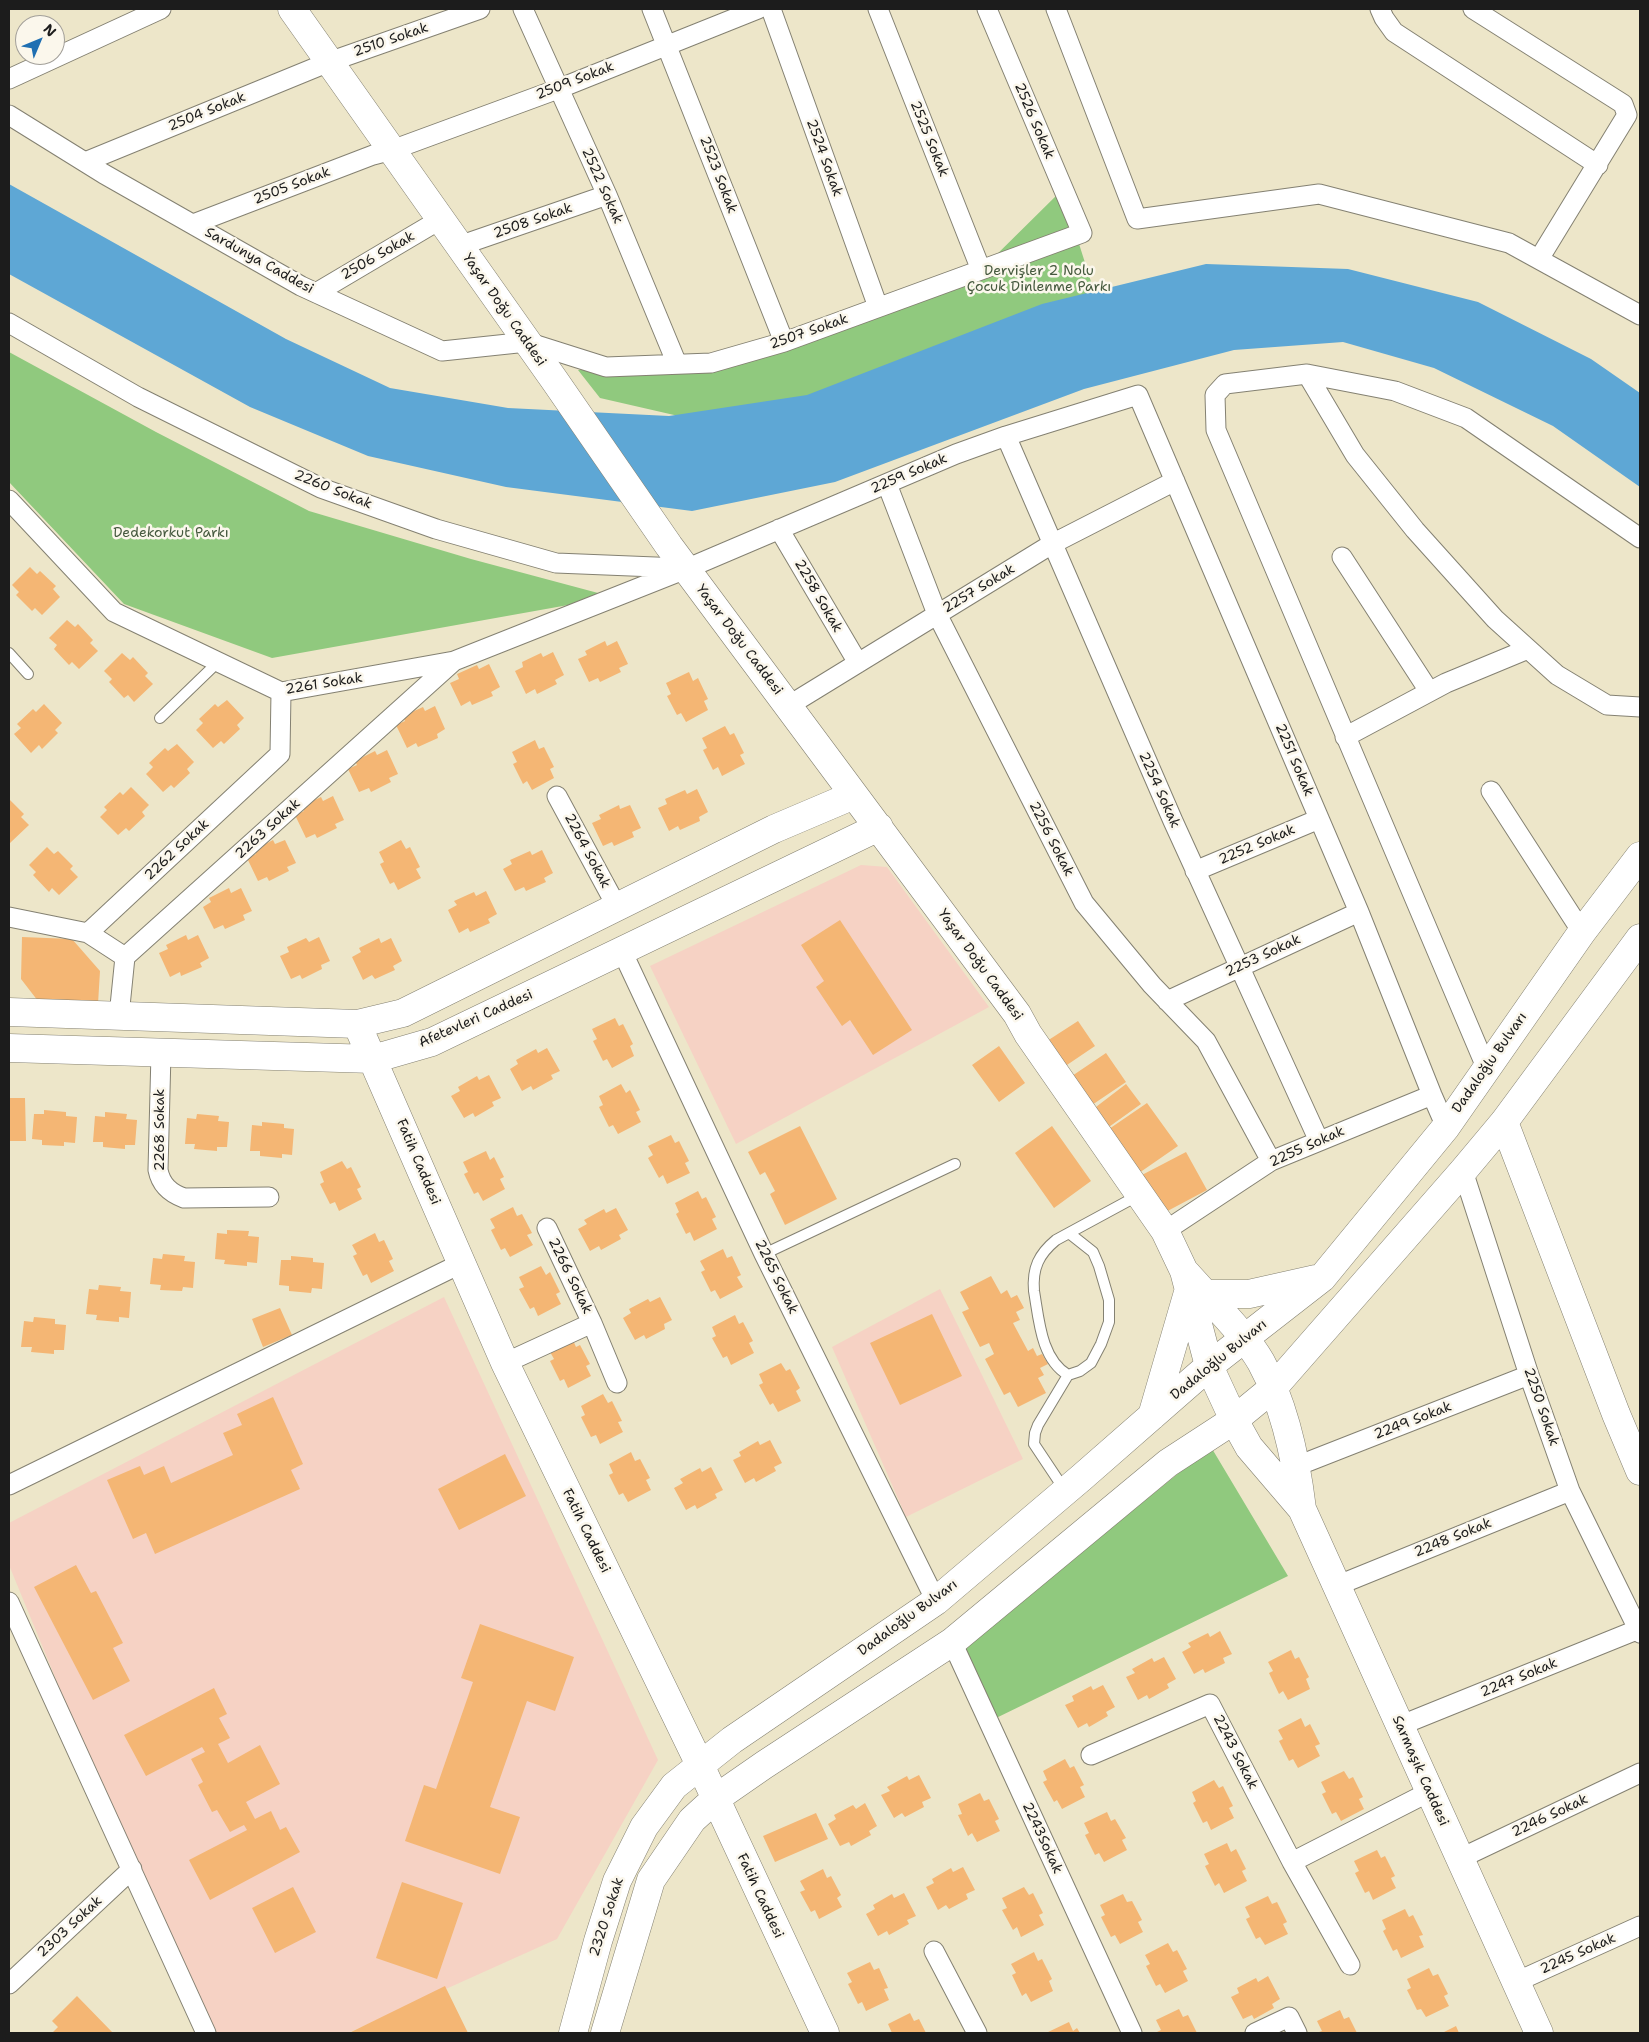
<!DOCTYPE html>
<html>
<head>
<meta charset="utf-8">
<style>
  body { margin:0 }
  #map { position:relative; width:1649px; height:2042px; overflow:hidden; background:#ede6c9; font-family:"Shantell Sans",sans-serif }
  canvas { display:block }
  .frame { position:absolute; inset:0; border:10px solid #1c1c1c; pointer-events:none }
  .north { position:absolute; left:15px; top:15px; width:50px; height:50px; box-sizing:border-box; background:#fbf7ec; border:1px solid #a29f99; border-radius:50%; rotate:45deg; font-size:14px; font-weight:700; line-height:20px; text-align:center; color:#1c1c1c }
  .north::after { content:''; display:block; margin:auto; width:18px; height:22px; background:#1f6fb2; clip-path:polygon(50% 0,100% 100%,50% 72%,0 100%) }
</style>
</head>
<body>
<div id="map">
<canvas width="1649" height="2042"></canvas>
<div class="frame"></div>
<div class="north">N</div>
</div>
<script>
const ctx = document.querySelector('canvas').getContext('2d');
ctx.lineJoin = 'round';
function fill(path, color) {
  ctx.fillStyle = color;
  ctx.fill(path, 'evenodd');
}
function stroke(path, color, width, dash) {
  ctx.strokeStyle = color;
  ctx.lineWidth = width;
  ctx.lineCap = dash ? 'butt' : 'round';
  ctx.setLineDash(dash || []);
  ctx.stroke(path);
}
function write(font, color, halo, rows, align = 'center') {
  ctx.font = font + ' "Shantell Sans",sans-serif';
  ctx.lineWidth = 5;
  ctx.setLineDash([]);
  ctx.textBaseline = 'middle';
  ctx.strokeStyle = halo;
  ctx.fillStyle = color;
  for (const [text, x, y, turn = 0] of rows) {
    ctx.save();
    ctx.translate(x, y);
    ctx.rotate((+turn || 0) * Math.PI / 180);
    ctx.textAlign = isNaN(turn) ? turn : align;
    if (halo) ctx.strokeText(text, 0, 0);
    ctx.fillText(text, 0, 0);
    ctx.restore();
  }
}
fill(new Path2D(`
  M861,865L887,867L989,1007L736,1144L650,966Z
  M940,1289L1023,1459L906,1517L832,1347Z
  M444,1297L658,1760L557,1939L348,2033H201L9,1565V1523Z`), '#f6d2c4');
fill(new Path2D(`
  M1062,190L1099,307L872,390L709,423L600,398L578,370L698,364L981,270Z
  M9,352L156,432L309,511L471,559L613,597L272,658L124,604L9,482Z
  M1211,1447L1288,1576L992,1720L965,1646Z`), '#90c97e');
fill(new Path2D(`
  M9,184L286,339L390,388L508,408L669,416L807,395L1042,304L1206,264L1348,269L1478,302L1591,359L1640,393V487L1553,426L1434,368L1343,342L1234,350L1084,389L835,482L692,511L506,487L368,456L250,407L9,274Z`), '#5ea7d5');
fill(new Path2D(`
  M30,567L37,574L40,571L56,586L53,589L60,597L42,615L35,608L32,611L16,595L19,592L12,585Z
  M67,620L75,627L78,624L93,640L90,643L98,651L79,669L72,662L69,665L54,649L57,645L49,638Z
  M605,641L607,646L617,641L628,664L619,668L621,672L600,682L598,678L589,682L578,659L587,655L585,651Z
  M553,652L564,675L555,680L557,684L537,694L535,689L526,694L515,671L523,667L522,662L541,653L543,657Z
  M122,653L130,660L133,657L148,673L145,676L153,684L134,702L128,695L124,698L109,682L112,679L104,671Z
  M489,664L500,687L491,692L493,696L472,705L470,701L461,706L450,683L459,679L457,674L477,665L479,669Z
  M689,672L693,681L698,678L708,699L704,701L708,710L686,722L681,713L677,715L667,696L671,694L666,683Z
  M227,700L244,718L237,725L240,729L224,744L221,741L213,748L196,730L203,723L199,719L215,704L218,707Z
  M44,704L62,723L55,730L58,733L42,749L39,745L31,753L14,734L21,728L17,724L33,709L36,712Z
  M435,706L445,729L437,734L438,738L418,747L416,743L407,748L396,725L405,721L403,716L423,707L425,711Z
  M725,726L730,735L734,733L744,753L740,755L745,764L722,776L718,767L713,770L703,750L707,748L702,738Z
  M535,740L539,749L544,747L554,767L550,769L554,778L532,790L527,781L523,784L513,764L517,762L512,752Z
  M177,744L194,762L187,769L190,773L174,788L171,785L163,792L146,774L153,767L149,763L165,748L168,751Z
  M387,750L398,774L389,778L391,782L371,792L369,788L359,792L348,769L357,765L355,761L375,751L377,755Z
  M131,787L149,805L142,812L145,816L129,831L126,828L118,835L100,817L107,810L104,807L120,792L123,795Z
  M697,789L708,812L699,817L700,821L680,830L678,826L669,831L658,808L667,804L665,799L685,790L687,794Z
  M333,796L344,820L335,824L337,828L317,838L315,834L306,838L295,815L304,811L302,806L321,797L323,801Z
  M9,799L24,814L21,817L29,825L10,843L9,842Z
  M619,805L620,809L630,805L641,828L632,832L634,837L614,846L612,842L603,846L592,823L601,819L599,815Z
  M273,840L275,844L285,840L296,863L287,867L289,871L269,881L267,877L258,881L247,858L256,854L254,850Z
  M401,840L406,849L410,847L420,867L416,869L421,878L398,890L394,882L390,884L380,864L384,862L379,852Z
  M47,847L54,854L58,851L73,866L70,869L78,877L59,895L52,888L49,892L33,875L36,872L29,865Z
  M542,850L553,873L544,878L546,882L526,891L524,887L515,891L503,869L512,864L510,860L530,851L532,855Z
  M229,888L231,893L241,888L252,911L243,915L245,920L225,929L223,925L214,929L203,907L211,902L209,898Z
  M486,891L497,914L488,919L490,923L470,932L468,928L459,933L448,910L457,905L454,901L474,892L476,896Z
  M840,920L912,1030L873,1055L850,1020L842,1026L816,987L824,981L801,945Z
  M186,935L188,940L198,935L209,958L200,963L202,967L181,976L180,972L170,977L159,953L168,949L166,945Z
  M22,937L72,939L100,971L98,1004L38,1001L21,979Z
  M319,937L330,961L321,965L322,969L302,979L300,975L291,979L280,956L289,952L287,947L306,938L309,942Z
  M379,938L381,943L391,938L402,961L393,966L395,970L375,979L372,975L363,980L352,957L361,952L359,948Z
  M615,1018L619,1026L623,1024L633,1044L630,1046L634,1056L612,1068L607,1059L603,1061L593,1041L597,1039L592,1029Z
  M1078,1021L1095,1046L1064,1067L1047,1041Z
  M999,1046L1025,1083L999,1102L972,1065Z
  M547,1048L560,1071L551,1075L553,1079L533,1090L531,1086L522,1091L510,1069L518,1064L516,1060L536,1049L538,1053Z
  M1106,1053L1126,1082L1089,1107L1069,1078Z
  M489,1075L501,1098L492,1102L494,1106L475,1117L473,1113L464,1118L451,1096L460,1091L458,1087L477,1076L479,1080Z
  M621,1084L626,1093L630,1090L640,1110L636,1112L641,1122L618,1134L613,1125L609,1127L599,1107L603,1105L599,1096Z
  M1126,1084L1141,1104L1106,1129L1092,1110Z
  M9,1098H25L26,1141H9Z
  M1147,1103L1178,1146L1139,1173L1109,1129Z
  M44,1110L66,1112V1116L77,1117L75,1143L64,1142V1146L42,1145V1140L32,1139L34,1114H44Z
  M105,1112L127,1114L126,1119L137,1120L135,1145H125V1149L103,1147V1142H93L95,1116L105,1117Z
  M197,1114L219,1116L218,1121L229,1122L227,1147H217V1151L194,1149L195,1144H185L187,1118L196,1119Z
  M262,1122L284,1124V1128L294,1129L292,1155L282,1154V1158L260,1156V1151H250L252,1125L262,1126Z
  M800,1126L837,1199L785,1225L770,1194L775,1191L765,1172L760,1175L748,1152Z
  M1052,1126L1091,1181L1054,1208L1015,1153Z
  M671,1135L675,1143L679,1141L689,1161L685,1163L690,1173L667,1184L663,1175L659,1178L648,1158L653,1155L648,1146Z
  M486,1151L490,1160L494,1157L504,1177L500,1179L505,1189L483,1201L478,1192L474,1194L464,1174L468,1172L463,1162Z
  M1186,1152L1207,1190L1160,1215L1140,1176Z
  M342,1161L347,1169L351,1167L361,1187L357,1189L362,1199L339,1211L335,1202L330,1204L320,1184L324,1182L320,1172Z
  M698,1191L702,1199L706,1197L716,1217L712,1219L717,1229L694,1241L690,1232L686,1234L676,1214L679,1212L675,1203Z
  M513,1207L517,1216L522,1214L532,1233L527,1235L533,1245L510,1257L505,1248L501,1250L491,1230L495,1228L490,1219Z
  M616,1208L628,1230L619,1235L621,1239L601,1250L599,1246L590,1251L578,1229L587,1224L584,1220L604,1209L606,1213Z
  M227,1230L249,1231L248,1236L259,1237L257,1263L247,1262V1266L224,1264L225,1260L215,1259L217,1233L227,1234Z
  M375,1233L379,1242L384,1240L393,1259L389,1261L394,1271L371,1283L367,1274L363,1276L353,1256L357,1254L352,1245Z
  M723,1249L727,1258L732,1256L741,1275L737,1277L743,1287L720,1299L715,1290L711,1292L701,1272L705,1270L700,1261Z
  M163,1254L185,1256L184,1261L195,1262L193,1288L183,1287L182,1291L160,1290L161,1285L150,1284L153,1258L162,1259Z
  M291,1256L313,1258V1262L324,1263L322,1289L312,1288L311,1293L289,1291V1286L279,1285L281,1260H291Z
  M541,1266L546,1275L550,1272L560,1292L556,1294L561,1304L538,1316L534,1307L530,1309L519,1289L524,1287L519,1277Z
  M991,1276L1001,1294L1007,1290L1011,1298L1017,1295L1024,1308L1016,1312L1020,1320L1013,1323L1028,1351L1033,1348L1037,1356L1042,1354L1048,1364L1040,1368L1044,1375L1038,1378L1046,1393L1018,1407L1010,1392L1004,1395L985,1359L994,1354L989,1343L980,1347L962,1312L969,1309L960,1292Z
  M99,1285L121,1287L120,1291L131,1292L129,1318L119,1317V1322L96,1320L97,1315L86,1314L89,1289L98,1290Z
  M660,1297L672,1320L664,1324L665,1329L646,1339L644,1335L635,1340L623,1318L631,1313L629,1309L648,1299L650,1302Z
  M280,1308L292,1335L263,1347L252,1319Z
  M932,1314L962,1376L900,1405L870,1343Z
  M735,1315L739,1324L743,1322L753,1341L749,1343L754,1353L731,1365L727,1356L723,1358L712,1338L716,1336L712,1327Z
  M34,1317L55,1319V1324L66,1325L64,1350H54V1354L31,1352L32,1347H21L24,1321L33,1322Z
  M572,1338L576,1347L580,1345L590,1364L586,1366L591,1376L568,1388L564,1379L560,1381L550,1361L554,1359L549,1350Z
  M781,1363L786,1371L790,1369L800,1388L796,1391L801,1401L778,1412L773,1403L770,1405L759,1385L763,1383L759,1374Z
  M603,1394L608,1403L612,1401L622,1421L618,1422L623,1432L600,1444L596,1435L591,1437L581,1417L585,1415L581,1406Z
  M273,1397L303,1464L291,1470L300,1489L155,1554L146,1533L133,1539L107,1480L140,1466L144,1475L164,1466L171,1483L233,1455L223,1433L242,1425L237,1414Z
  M770,1440L782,1463L774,1467L776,1471L756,1482L754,1478L745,1483L733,1460L741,1456L739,1452L758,1441L760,1445Z
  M631,1452L635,1461L640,1459L650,1478L646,1480L651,1490L628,1502L623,1493L619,1495L609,1475L613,1473L609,1464Z
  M505,1454L526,1496L459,1530L438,1489Z
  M711,1467L723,1490L715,1494L717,1498L697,1509L695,1505L686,1510L674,1488L683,1483L680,1479L700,1468L702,1472Z
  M76,1565L91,1593L96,1591L123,1643L113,1648L130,1681L93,1700L34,1587Z
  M480,1624L574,1657L555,1711L527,1701L490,1807L520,1817L500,1874L405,1841L424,1785L436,1789L473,1682L461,1678Z
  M1220,1631L1232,1654L1223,1658L1225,1663L1205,1673L1203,1669L1194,1674L1182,1652L1191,1647L1188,1643L1208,1633L1210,1637Z
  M1291,1650L1295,1659L1299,1657L1309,1677L1306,1679L1310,1689L1288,1700L1283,1691L1279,1694L1269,1673L1273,1671L1268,1662Z
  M1164,1657L1176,1679L1167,1684L1169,1688L1149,1699L1147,1695L1138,1700L1126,1677L1135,1673L1132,1669L1152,1658L1154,1662Z
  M1103,1685L1115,1707L1106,1712L1108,1716L1089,1727L1087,1723L1078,1728L1065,1705L1074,1701L1072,1696L1091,1686L1093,1690Z
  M214,1688L227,1714L219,1718L230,1738L218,1744L228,1763L260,1745L280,1784L246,1802L255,1819L271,1811L280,1830L286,1827L300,1852L210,1900L189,1860L247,1830L244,1825L230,1832L217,1810L212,1812L198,1785L203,1782L191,1759L205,1752L202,1747L146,1776L124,1735Z
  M1301,1718L1305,1727L1310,1724L1320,1744L1315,1746L1320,1756L1298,1768L1293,1759L1289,1761L1279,1741L1283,1739L1278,1730Z
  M1065,1759L1070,1768L1074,1766L1084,1785L1080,1787L1085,1797L1062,1809L1057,1800L1054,1802L1043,1782L1047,1780L1043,1771Z
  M1344,1771L1349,1779L1353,1777L1363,1797L1359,1799L1364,1809L1341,1821L1336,1812L1332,1814L1322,1794L1326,1792L1321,1782Z
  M919,1775L931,1798L922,1802L924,1807L905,1817L902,1813L894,1818L881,1795L890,1791L887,1787L907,1776L909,1780Z
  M1214,1780L1219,1788L1223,1786L1233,1806L1229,1808L1234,1818L1211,1830L1207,1821L1203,1823L1193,1803L1196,1801L1192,1792Z
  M980,1793L984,1801L989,1799L999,1819L995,1821L1000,1831L977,1842L972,1833L968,1836L958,1815L962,1814L958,1804Z
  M865,1803L877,1826L869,1831L871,1835L851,1846L849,1842L840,1846L828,1824L836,1819L834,1815L853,1805L856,1809Z
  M1107,1812L1111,1821L1115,1819L1126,1838L1122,1840L1127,1850L1104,1862L1099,1853L1095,1855L1085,1835L1089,1833L1084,1823Z
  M816,1813L828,1839L775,1862L763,1836Z
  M1227,1843L1231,1852L1236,1849L1246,1869L1242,1871L1247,1881L1224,1893L1219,1883L1215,1886L1205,1866L1209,1864L1204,1854Z
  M1377,1850L1381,1858L1385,1856L1395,1876L1391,1878L1396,1888L1373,1900L1369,1891L1365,1893L1355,1873L1359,1871L1354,1861Z
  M963,1867L975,1890L966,1894L968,1899L949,1909L946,1905L938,1910L926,1887L934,1883L932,1879L951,1868L953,1872Z
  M823,1869L827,1878L831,1876L841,1895L837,1898L842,1907L819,1919L815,1910L811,1912L800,1892L805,1890L800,1881Z
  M402,1882L463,1903L437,1979L376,1958Z
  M293,1887L316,1932L275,1953L252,1908Z
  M1024,1887L1029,1895L1033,1893L1043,1913L1039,1915L1044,1925L1021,1937L1017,1927L1013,1930L1002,1910L1007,1908L1002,1898Z
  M904,1893L916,1916L907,1920L909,1924L889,1935L887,1931L878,1936L866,1914L875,1909L873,1905L892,1894L894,1898Z
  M1123,1894L1127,1902L1132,1901L1142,1920L1138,1922L1143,1932L1120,1944L1115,1935L1111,1937L1101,1917L1105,1915L1100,1905Z
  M1268,1896L1272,1904L1277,1902L1287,1922L1283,1924L1288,1934L1265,1945L1260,1937L1256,1939L1246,1919L1250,1917L1245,1907Z
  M1405,1909L1409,1917L1413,1915L1423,1935L1419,1936L1424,1947L1401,1958L1397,1949L1393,1951L1383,1931L1386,1929L1382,1920Z
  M1168,1943L1173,1952L1177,1950L1187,1969L1183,1971L1188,1981L1165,1993L1160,1984L1156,1986L1146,1966L1150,1964L1145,1955Z
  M1034,1952L1038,1961L1042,1959L1052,1979L1049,1981L1053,1991L1031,2002L1026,1993L1022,1996L1012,1975L1016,1973L1011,1964Z
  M870,1962L874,1970L879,1968L888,1988L884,1989L889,2000L866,2011L862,2002L858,2004L848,1984L852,1982L847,1973Z
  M1429,1968L1433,1976L1438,1974L1448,1994L1444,1996L1449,2006L1426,2017L1421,2009L1417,2010L1407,1990L1411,1988L1407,1979Z
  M1268,1976L1280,1999L1272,2004L1274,2008L1254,2019L1252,2015L1243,2019L1231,1997L1239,1993L1237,1988L1256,1978L1258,1982Z
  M445,1986L468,2033H349Z
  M77,1996L113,2033H52L58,2027L52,2021Z
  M1179,2009L1183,2017L1188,2015L1197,2033H1158L1157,2032L1161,2030L1156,2020Z
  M1340,2010L1344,2019L1349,2017L1357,2033H1316L1322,2031L1317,2021Z
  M910,2013L914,2021L919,2019L926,2033H892L888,2024Z
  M1069,2022L1073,2031L1077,2028L1080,2033H1046Z
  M1456,2026L1459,2033H1442Z`), '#f4b674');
const lane = new Path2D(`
  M9,653L28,674
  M160,718L218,662
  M764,1254L955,1164
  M1068,1375C1041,1359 1039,1320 1034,1291C1032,1268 1039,1254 1056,1240L1139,1195
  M1064,1489L1034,1444L1035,1433L1038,1425L1068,1375L1080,1371L1091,1363L1101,1344L1109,1322V1300L1099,1266L1093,1252L1069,1233`);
const street = new Path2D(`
  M523,9L607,195L677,364
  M652,9L784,342
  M771,9L878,307
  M878,9L981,270
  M1056,9L1137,219L1319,194L1509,243L1640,315
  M1380,9L1384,18L1394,32L1598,165
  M1473,9L1623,104L1627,115L1539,259
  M9,79L161,9
  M9,115L104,174L301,286L442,351L527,342L606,367L711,363L784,342L1082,233L987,9
  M85,162L329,62L480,9
  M193,224L373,155L392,150L558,89L758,9
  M459,246L607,195
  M316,293L441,219
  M9,323L138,397L321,488L436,529L556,563L680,568
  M1307,374L1355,455L1415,530L1495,619L1557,675L1607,705L1640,707
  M1006,436L1173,821L1319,1141
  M887,484L937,614L1084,903L1152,985L1206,1041L1271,1161
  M9,500L114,612L281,692L454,661L686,569L956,454L1006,436L1138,395L1359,912L1432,1095L1446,1127
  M779,529L858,663
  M1342,557L1429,691
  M788,706L1052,544L1175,481
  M1345,737L1446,683L1528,649
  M1491,791L1582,932
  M557,796L617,907
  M1195,871L1319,819
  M9,917L88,933L280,754L281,692
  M88,933L125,957
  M622,951L764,1254L936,1601
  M1167,1001L1359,912
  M119,1016L125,957L454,661
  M161,1053L158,1170C161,1185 170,1193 184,1198L269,1197
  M1486,1067L1216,430L1215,395L1225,384L1307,374L1395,391L1466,418L1640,538
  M1463,1171L1529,1375L1570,1491L1640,1633
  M547,1228L592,1323L617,1383
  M1165,1231L1271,1161L1432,1095
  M505,1363L592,1323
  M1297,1466L1529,1375
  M9,1485L462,1263
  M1336,1586L1570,1491
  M9,1602L206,2033
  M952,1642L1132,2033
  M1399,1726L1639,1629
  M1091,1755L1210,1704L1292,1862L1429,1792
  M1459,1859L1640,1773
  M1292,1862L1350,1965
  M934,1951L977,2033
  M1516,1982L1640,1926
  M9,1984L132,1869
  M1255,2033L1289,2017L1297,2033`);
const secondary = new Path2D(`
  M292,9L555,381L669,546L1017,1014L1028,1034L1165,1231L1184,1271L1209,1366L1234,1420L1249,1447L1302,1509L1539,2033
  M9,1012L357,1024L403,1013L774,829L854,795
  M357,1024L505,1363L700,1765L825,2033
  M9,1048L373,1059L432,1042L879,827
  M1504,1122L1616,1414L1640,1471
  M1187,1274C1209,1299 1245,1334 1261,1362C1285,1406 1296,1459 1302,1509
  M1205,1294H1249L1316,1279
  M1152,1416L1189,1289
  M573,2033L598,1941L617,1881L644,1827L674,1786L732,1740L936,1601L1081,1478L1209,1366L1322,1278L1446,1127L1582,932L1640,856
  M605,2033L651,1880L692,1820L715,1799L764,1765L952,1642L1168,1463L1234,1420L1273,1388L1463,1171L1504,1122L1640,938`);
stroke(lane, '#848172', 12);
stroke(street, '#848172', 21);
stroke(secondary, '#848172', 29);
stroke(lane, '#fff', 10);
stroke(street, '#fff', 19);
stroke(secondary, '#fff', 28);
write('14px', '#1c1c1c', '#fbf7ec', [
  ["2510 Sokak",391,40,-19],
  ["2509 Sokak",575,81,-21],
  ["2504 Sokak",207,112,-22],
  ["2526 Sokak",1034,121,67],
  ["2525 Sokak",929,139,68],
  ["2524 Sokak",824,158,70],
  ["2523 Sokak",718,175,69],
  ["2505 Sokak",292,186,-21],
  ["2522 Sokak",602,186,66],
  ["2508 Sokak",533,221,-19],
  ["2506 Sokak",378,256,-30],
  ["Sardunya Caddesi",259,261,29],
  ["Yaşar Doğu Caddesi",504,310,55],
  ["2507 Sokak",809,332,-19],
  ["2259 Sokak",909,474,-23],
  ["2260 Sokak",333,490,22],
  ["2257 Sokak",979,589,-31],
  ["2258 Sokak",818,596,60],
  ["Yaşar Doğu Caddesi",739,640,53],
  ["2261 Sokak",324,684,-9],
  ["2251 Sokak",1294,760,67],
  ["2254 Sokak",1159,790,66],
  ["2263 Sokak",268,829,-42],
  ["2256 Sokak",1051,839,63],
  ["2252 Sokak",1257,845,-23],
  ["2262 Sokak",177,850,-43],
  ["2264 Sokak",587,851,62],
  ["2253 Sokak",1263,956,-25],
  ["Yaşar Doğu Caddesi",980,965,54],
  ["Afetevleri Caddesi",476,1019,-24],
  ["Dadaloğlu Bulvarı",1490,1063,-55],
  ["2268 Sokak",160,1130,-90],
  ["2255 Sokak",1307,1147,-24],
  ["Fatih Caddesi",418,1162,67],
  ["2266 Sokak",570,1276,64],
  ["2265 Sokak",776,1277,64],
  ["Dadaloğlu Bulvarı",1219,1360,-39],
  ["2250 Sokak",1541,1407,71],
  ["2249 Sokak",1413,1421,-21],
  ["Fatih Caddesi",586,1531,64],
  ["2248 Sokak",1453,1538,-22],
  ["Dadaloğlu Bulvarı",908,1618,-36],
  ["2247 Sokak",1519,1678,-22],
  ["2243 Sokak",1235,1752,63],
  ["Sarmaşık Caddesi",1420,1771,66],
  ["2246 Sokak",1550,1816,-25],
  ["2243Sokak",1042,1838,65],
  ["Fatih Caddesi",760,1896,65],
  ["2320 Sokak",607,1917,-72],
  ["2303 Sokak",70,1927,-43],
  ["2245 Sokak",1578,1954,-24]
]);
write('14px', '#45593e', '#fbf7ec', [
  ["Dervişler 2 Nolu",1039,271],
  ["Çocuk Dinlenme Parkı",1039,287],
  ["Dedekorkut Parkı",171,533]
]);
</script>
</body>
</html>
